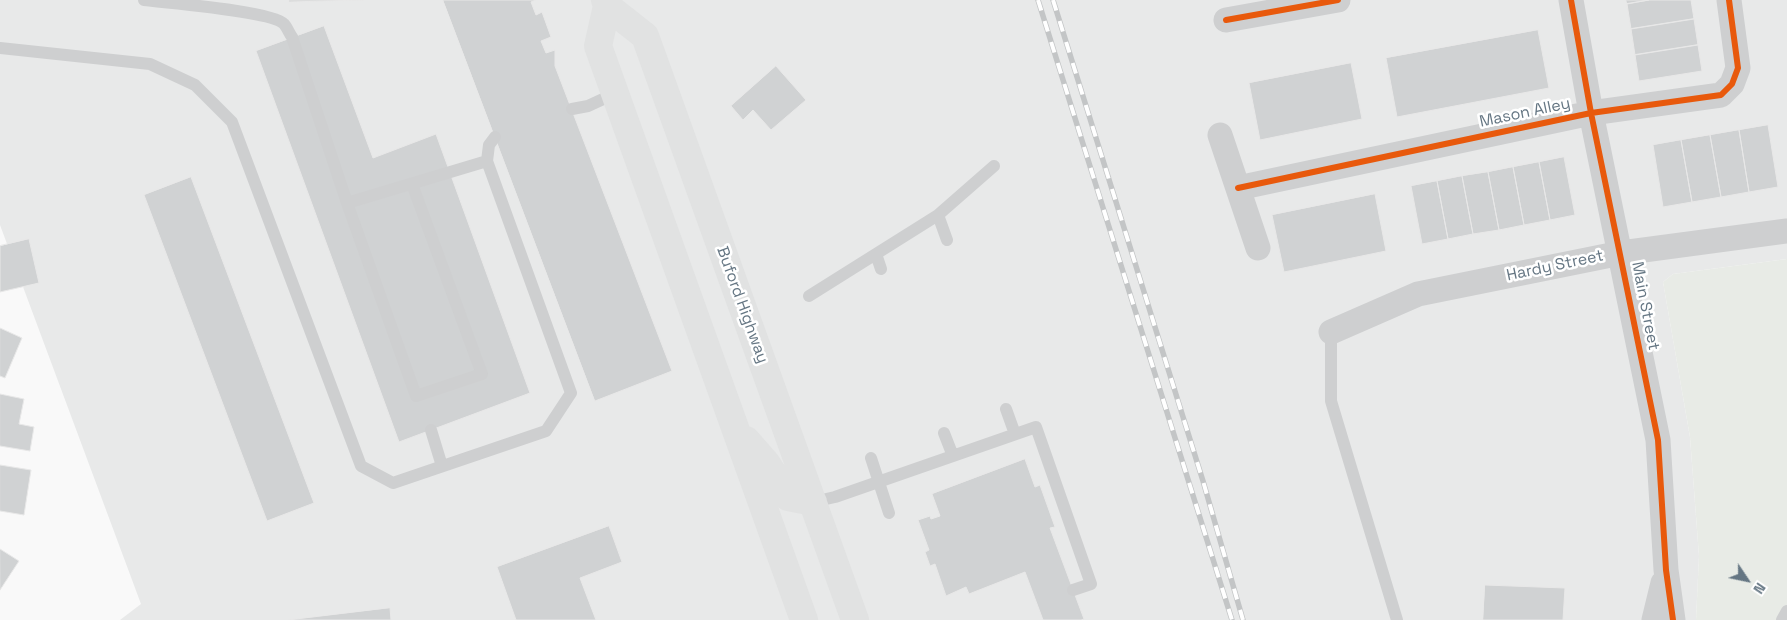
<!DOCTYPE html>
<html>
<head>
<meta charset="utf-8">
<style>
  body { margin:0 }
  #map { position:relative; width:1787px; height:620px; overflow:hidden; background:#f9f9f9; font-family:"Space Grotesk",sans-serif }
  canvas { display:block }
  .north { position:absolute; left:1722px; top:555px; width:50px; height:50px; -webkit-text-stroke:4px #fff; paint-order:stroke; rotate:124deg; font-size:14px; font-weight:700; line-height:20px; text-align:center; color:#657683 }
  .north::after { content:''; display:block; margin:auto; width:18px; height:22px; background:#657683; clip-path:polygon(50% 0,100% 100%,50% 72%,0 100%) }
</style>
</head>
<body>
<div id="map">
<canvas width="1787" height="620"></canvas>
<div class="north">N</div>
</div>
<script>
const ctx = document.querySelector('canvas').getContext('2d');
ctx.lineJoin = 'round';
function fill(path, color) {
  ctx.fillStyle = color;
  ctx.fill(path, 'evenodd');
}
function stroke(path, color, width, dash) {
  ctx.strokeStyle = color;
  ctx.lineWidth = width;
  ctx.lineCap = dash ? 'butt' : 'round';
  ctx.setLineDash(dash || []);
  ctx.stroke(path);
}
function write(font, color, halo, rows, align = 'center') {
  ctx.font = font + ' "Space Grotesk",sans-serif';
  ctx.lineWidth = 5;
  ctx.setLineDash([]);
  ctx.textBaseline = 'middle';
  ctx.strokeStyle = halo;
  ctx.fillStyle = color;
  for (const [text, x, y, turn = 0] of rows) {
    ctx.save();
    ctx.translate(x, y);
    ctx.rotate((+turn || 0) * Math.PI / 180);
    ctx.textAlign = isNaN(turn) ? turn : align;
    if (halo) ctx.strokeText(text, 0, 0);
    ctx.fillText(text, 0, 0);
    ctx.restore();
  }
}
fill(new Path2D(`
  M0,0H1787V259L1673,274L1663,282L1690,437L1699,556L1696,620H120L141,604L0,225Z`), '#e8e9e9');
fill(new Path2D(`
  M1787,259V620H1696L1699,556L1690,437L1663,282L1673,274Z`), '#e8ebe6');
const building = new Path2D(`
  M289,0H364L289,2Z
  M443,0H536L531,2L536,15L542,12L551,37L541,41L546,53L555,50V66L672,371L595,401Z
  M1626,0H1649L1627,4Z
  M1649,0H1691L1694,19L1631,29L1627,4Z
  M1694,19L1698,45L1635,55L1631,29Z
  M324,26L373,158L436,134L530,393L399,442L256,51Z
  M1538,30L1549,88L1397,117L1386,58Z
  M1698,45L1702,71L1639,81L1635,55Z
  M1351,63L1362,119L1260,140L1249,83Z
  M776,66L806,100L771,130L753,110L743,120L731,106Z
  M1768,125L1778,187L1749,192L1739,130Z
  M1739,130L1749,192L1721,197L1710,135Z
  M1710,135L1721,197L1692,202L1681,140Z
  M1681,140L1692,202L1663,207L1653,145Z
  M1564,157L1575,215L1550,220L1539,162Z
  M1539,162L1550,220L1524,225L1513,167Z
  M1513,167L1524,225L1499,230L1488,172Z
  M1488,172L1499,230L1473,234L1462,176Z
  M1462,176L1473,234L1448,239L1437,181Z
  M191,177L314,503L267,521L144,195Z
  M1437,181L1448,239L1422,244L1411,186Z
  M1375,194L1386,251L1284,272L1272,215Z
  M29,239L39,283L0,292V246Z
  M0,328L22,338L5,378L0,376Z
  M0,394L24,399L19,424L34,427L30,451L0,446Z
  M1025,459L1035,487L1040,485L1055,527L1050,528L1084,619L1081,620H1043L1025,572L969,594L966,587L946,596L935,564L930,566L925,552L929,550L918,520L930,516L931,519L940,516L932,494Z
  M0,465L31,470L24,515L0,511Z
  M609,526L622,562L580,578L596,620H516L497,567Z
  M0,549L19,561L0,590Z
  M1485,585L1565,588L1563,620H1483Z
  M390,608L391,620H288Z`);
fill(building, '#d0d2d3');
stroke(building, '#e8e8e8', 1);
stroke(new Path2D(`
  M144,0C167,3 272,11 284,24C287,27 289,33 292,37L347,203
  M0,48L150,64L195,85L232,122L361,466L393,483L546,431L571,393L487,161L489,145L495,137
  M572,109L588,106L614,94
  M412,184L482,374L416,396L347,203L487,161
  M947,240L938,215L994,166
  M876,254L881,269
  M809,296L938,215
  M1331,332V401L1397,620
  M1006,409L1015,434
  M431,430L442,466
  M944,433L953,456
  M871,458L889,513
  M813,502L835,497L1036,427L1091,584L1073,590
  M1782,620L1787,611`), '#cecfd0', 12);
stroke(new Path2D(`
  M1571,0L1591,113L1658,440L1666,570L1673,620
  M1226,20L1338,0
  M1220,135L1258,248
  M1238,188L1591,113L1721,95L1732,84L1738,68L1729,0
  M1331,332L1418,294L1621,253L1787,231
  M1654,620L1663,583`), '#cecfd0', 25);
stroke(new Path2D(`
  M605,0L607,6L598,46L804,620
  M607,6L645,36L855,620
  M746,440L767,464L788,497L813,502`), '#e1e2e2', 28);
const rail = new Path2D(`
  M1038,0L1232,620
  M1053,0L1203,481L1243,620`);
stroke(rail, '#c3c5c6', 5.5);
stroke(rail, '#fff', 4, [11]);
stroke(new Path2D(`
  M1571,0L1591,113L1658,440L1666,570L1673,620
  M1226,20L1338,0
  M1238,188L1591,113L1721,95L1732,84L1738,68L1729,0`), '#e8590c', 6);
write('16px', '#657683', '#fff', [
  ["Mason Alley",1525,113,-12],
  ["Hardy Street",1555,266,-12],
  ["Buford Highway",742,305,70],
  ["Main Street",1645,306,79]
]);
</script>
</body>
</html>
